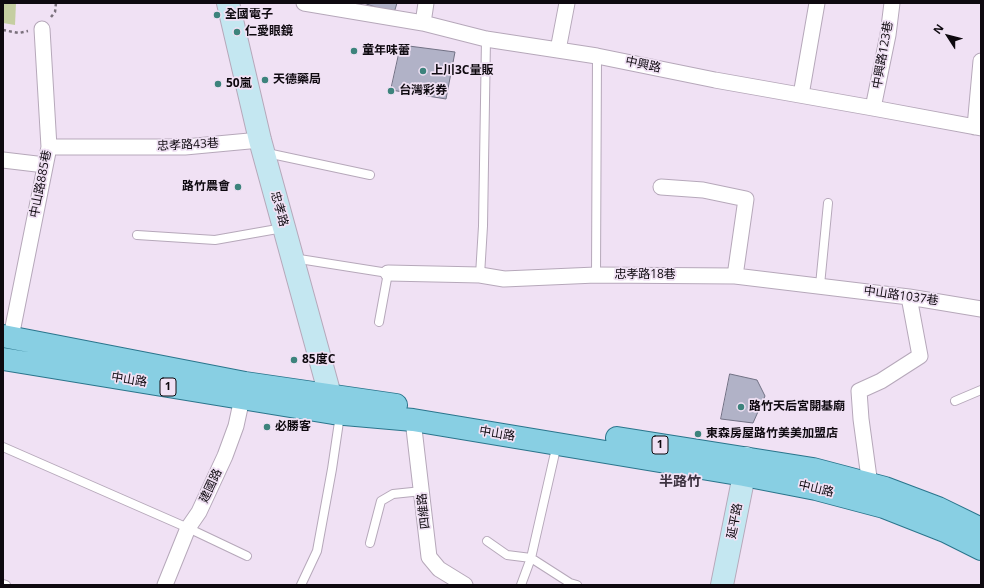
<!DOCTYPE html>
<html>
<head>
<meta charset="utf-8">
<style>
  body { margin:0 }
  #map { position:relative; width:984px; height:588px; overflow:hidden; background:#f0e1f4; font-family:"Open Sans",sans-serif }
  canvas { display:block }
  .frame { position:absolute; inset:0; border:4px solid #0e090f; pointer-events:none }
  .north { position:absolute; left:928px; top:16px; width:40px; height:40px; -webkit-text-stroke:3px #f0e1f4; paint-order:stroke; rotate:306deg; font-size:11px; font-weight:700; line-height:16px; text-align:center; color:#0e090f }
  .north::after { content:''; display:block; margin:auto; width:14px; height:18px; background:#0e090f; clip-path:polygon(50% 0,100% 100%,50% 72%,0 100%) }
</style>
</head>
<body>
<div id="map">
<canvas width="984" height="588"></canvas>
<div class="frame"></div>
<div class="north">N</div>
</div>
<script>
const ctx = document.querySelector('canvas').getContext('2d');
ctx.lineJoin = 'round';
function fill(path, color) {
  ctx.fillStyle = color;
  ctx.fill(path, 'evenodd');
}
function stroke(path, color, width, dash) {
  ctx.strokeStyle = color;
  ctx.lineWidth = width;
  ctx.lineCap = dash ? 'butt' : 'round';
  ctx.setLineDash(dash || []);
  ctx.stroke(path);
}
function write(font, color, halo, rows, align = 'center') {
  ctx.font = font + ' "Open Sans","Noto Sans TC",sans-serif';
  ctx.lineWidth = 3.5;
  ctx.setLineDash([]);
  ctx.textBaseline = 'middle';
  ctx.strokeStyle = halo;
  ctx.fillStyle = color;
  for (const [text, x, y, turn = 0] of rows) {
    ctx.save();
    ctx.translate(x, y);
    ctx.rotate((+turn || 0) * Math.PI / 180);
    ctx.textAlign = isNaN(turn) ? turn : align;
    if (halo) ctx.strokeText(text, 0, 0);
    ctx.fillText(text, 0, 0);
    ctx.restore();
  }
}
fill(new Path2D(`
  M3,3H16L15,25L3,23Z`), '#c5cea1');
const building = new Path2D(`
  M364,3H397L394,13Z
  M401,45L455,52L446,99L391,90Z
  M730,374L757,380L765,396L753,423L721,419Z`);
fill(building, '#b1b2c7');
stroke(building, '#717184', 1);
const lane = new Path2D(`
  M267,153L370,175
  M137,235L215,240L283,228
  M293,258L388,273L379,322
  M480,275L483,226L486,39
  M596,275L597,56
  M820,285L828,203
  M955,401L981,390
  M3,447L188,528L247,556
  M487,541L507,555L531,558L570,583L577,585
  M370,543L381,501L393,494L422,491
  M3,584L6,585
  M301,585L317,551L332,469L340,415
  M521,585L531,558L557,444`);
const street = new Path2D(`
  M304,3L423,23L486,39L597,56L715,80L873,108L981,128
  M423,23L426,3
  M558,50L567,3
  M801,95L817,3
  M873,108L888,35L892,3
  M975,127L981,61
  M49,147H185L260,140
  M3,160L45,165
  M661,187L703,190L746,199L735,276
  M388,273L480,275L504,279L596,275L735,276L909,297L981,309
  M11,337L49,147L42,29
  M413,420L429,557L439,569L465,585
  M870,485L861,419L859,391L881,381L920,356L909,297
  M165,585L188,528L199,512L225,456L236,426L244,389`);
const secondary = new Path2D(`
  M228,3L260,140L330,395L333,412
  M722,585L744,475L746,458`);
const primary = new Path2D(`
  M3,336L245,383L396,405
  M3,359L333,413L413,420L744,475L816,489L884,507L945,531L981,549
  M617,438L813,469L885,488L938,508L981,529`);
stroke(lane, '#b6a8ba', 10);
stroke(street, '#b6a8ba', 17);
stroke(secondary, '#b6a8ba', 24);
stroke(primary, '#2a758c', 24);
stroke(new Path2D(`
  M51,17L55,12L56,3
  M3,30L19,33L28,31`), '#7a707c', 2.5, [3, 3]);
stroke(lane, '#fff', 8);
stroke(street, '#fff', 15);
stroke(secondary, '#c4e7f1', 22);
stroke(primary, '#88cfe3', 22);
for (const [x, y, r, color] of [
  [217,15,4,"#3d837c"],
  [237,32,4,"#3d837c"],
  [354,51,4,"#3d837c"],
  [423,71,4,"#3d837c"],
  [265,80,4,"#3d837c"],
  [218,84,4,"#3d837c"],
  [391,91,4,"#3d837c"],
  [238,187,4,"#3d837c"],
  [294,360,4,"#3d837c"],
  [741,407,4,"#3d837c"],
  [267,427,4,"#3d837c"],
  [698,434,4,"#3d837c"]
]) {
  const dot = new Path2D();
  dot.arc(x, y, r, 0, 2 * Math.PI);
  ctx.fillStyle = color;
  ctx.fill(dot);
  stroke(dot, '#f0e1f4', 1.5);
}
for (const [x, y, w] of [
  [168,387,16],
  [660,445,16]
]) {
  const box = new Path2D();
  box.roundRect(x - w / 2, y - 9, w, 18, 3);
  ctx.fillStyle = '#f0e1f4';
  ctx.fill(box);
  stroke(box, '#0e090f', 1);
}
write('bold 11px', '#0e090f', null, [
  ["1",168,387],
  ["1",660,445]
]);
write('bold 12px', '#0e090f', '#f0e1f4', [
  ["全國電子",225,15],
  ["仁愛眼鏡",245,32],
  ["童年味蕾",362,51],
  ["上川3C量販",431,71],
  ["天德藥局",273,80],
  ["50嵐",226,84],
  ["台灣彩券",399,91],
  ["路竹農會",230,187,"right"],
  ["85度C",302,360],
  ["路竹天后宮開基廟",749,407],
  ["必勝客",275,427],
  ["東森房屋路竹美美加盟店",706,434]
], 'left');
write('12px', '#0e090f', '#f0e1f4', [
  ["中興路123巷",883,55,-80],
  ["中興路",643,65,12],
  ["忠孝路43巷",188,145,-3],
  ["中山路885巷",41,184,-79],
  ["忠孝路",279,209,75],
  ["忠孝路18巷",645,275],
  ["中山路1037巷",901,296,8],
  ["中山路",129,380,9],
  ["中山路",497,434,9],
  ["建國路",211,486,-65],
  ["中山路",816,489,13],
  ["四維路",424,511,-96],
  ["延平路",735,521,-79]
]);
write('bold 14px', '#3c313f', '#f0e1f4', [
  ["半路竹",680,482]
]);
</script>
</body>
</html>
